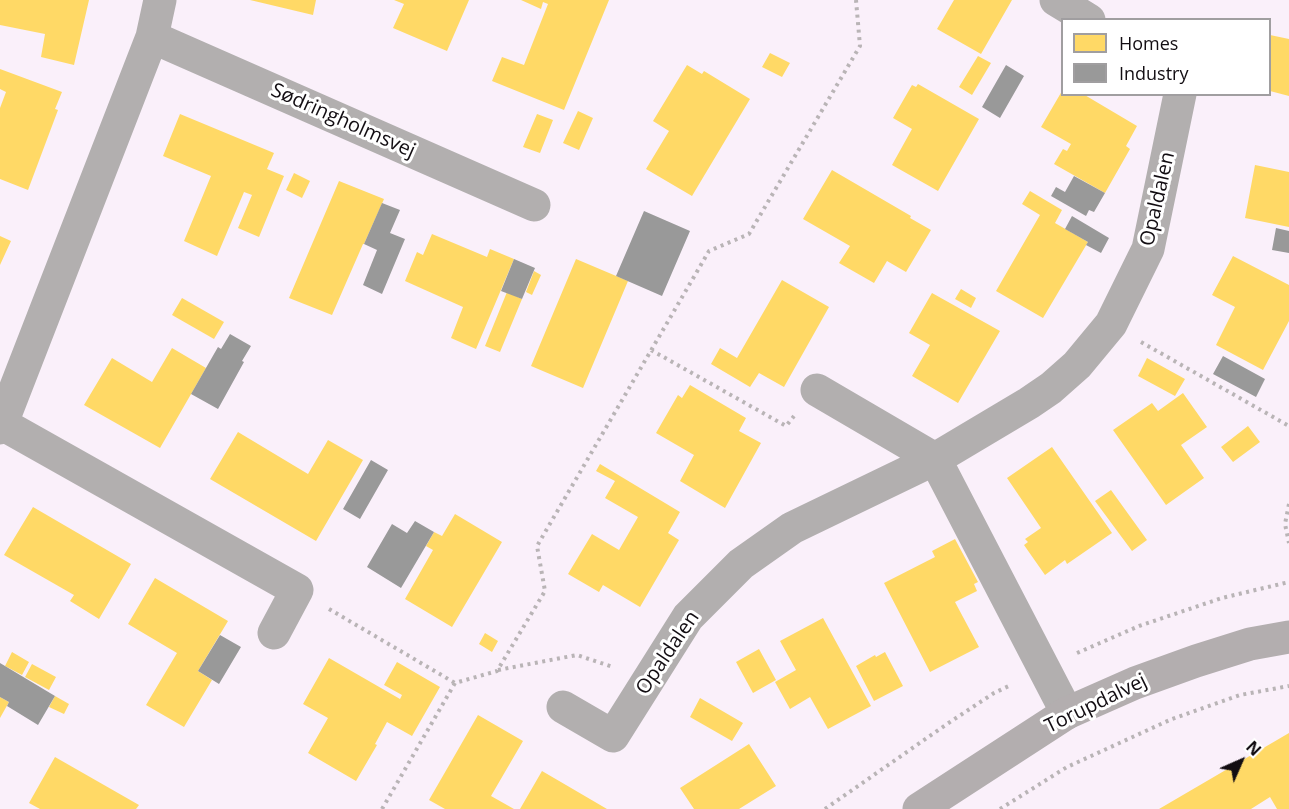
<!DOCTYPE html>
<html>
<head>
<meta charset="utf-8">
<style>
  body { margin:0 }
  #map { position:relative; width:1289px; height:809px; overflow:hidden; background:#faf0fa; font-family:"Open Sans",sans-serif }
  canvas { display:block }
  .legend { position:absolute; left:1061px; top:18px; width:210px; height:78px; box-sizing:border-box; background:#fff; border:2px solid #a09ea0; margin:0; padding:8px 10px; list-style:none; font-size:18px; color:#120d12 }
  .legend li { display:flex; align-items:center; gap:12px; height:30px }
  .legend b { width:30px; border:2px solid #a09ea0 }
  .north { position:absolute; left:1211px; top:731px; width:60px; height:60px; -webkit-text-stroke:4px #fff; paint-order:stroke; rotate:45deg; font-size:16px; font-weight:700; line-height:24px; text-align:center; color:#120d12 }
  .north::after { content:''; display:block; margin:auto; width:21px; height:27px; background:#120d12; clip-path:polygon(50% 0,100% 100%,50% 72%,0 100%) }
</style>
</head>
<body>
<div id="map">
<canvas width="1289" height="809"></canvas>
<ul class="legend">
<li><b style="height:16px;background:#ffd966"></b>Homes</li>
<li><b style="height:16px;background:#999"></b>Industry</li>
</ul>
<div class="north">N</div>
</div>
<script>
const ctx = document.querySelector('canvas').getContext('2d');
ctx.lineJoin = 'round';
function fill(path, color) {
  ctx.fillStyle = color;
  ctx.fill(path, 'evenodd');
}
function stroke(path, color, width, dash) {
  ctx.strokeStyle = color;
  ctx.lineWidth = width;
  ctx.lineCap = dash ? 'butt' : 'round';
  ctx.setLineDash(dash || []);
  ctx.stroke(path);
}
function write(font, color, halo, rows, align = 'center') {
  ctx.font = font + ' "Open Sans",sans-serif';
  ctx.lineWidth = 6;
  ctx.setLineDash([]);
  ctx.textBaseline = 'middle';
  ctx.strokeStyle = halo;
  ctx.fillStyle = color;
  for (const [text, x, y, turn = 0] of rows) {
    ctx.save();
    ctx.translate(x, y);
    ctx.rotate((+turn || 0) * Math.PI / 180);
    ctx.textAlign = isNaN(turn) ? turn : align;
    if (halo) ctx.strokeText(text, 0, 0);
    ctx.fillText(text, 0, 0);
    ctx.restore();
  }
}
fill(new Path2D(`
  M0,0H89L74,65L41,57L45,34L0,25Z
  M250,0H316L313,15Z
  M394,0H469L447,51L393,28L404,4Z
  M521,0H609L564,110L492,81L502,57L524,65L548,4L543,2L541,9Z
  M954,0H1012L981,54L937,29Z
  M1270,35L1289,39V96L1270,91Z
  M770,53L790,63L782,77L762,67Z
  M978,56L991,63L972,95L959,87Z
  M687,65L702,74L704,71L750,99L692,196L646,169L669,131L653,121Z
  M0,69L62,92L55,109L58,110L28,190L0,179V108L6,92L0,89Z
  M918,84L979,119L938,191L892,165L912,129L893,118L912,85L916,87Z
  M1062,91V94H1083L1137,126L1126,146L1130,149L1105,193L1054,164L1063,149L1067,151L1071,144L1041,127Z
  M578,111L593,118L579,150L563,143Z
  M180,114L274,153L267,169L284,176L259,237L238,228L252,195L244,192L217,256L184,241L211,176L163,156Z
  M537,114L553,120L540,153L523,147Z
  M1255,165L1289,172V227L1245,218Z
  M832,170L911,216L910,218L931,230L906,272L887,261L874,283L839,263L850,246L803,219Z
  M294,173L310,181L302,198L286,190Z
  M339,181L384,199L364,244H363L332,315L289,298Z
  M1030,191L1062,210L1055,223L1088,242L1043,318L996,291L1040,215L1022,204Z
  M432,234L487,257L490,249L514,259L476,349L451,338L463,307L405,281L417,252L423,255Z
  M0,236L11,241L0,265Z
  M1233,256L1289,285V321L1263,370L1216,345L1235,307L1212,295Z
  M576,259L628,281L583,388L531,366Z
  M534,271L541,275L532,295L526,292Z
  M782,280L829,307L784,387L759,373L750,387L711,364L720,348L737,358Z
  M961,289L976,298L971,308L955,299Z
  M507,292L522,299L500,352L485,346Z
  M932,293L1000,331L958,403L912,376L930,345L909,333Z
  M182,298L224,322L214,339L172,315Z
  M172,348L206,368L160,448L84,405L112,358L152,382Z
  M1147,358L1185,379L1175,396L1138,376Z
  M690,385L746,418L739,431L761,443L725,508L680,481L694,455L656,433L678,395L682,398Z
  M1183,393L1207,427L1181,445L1204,478L1166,505L1113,430L1152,403L1158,411Z
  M1248,426L1260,442L1233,462L1221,447Z
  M238,432L308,474L328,440L363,460L316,541L210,479Z
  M1052,447L1112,533L1067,564L1065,560L1045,575L1024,545L1028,542L1025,539L1041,528L1007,478Z
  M600,464L680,512L668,533L679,540L640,607L603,585L599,592L568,574L592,534L619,550L638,517L605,498L615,481L596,471Z
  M1111,490L1147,540L1132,551L1095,501Z
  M33,507L131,564L99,619L70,601L74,595L4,555Z
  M455,514L502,542L452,627L405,599L433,550L426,546L434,532L442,536Z
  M955,539L978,582L974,584L977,591L955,602L979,647L930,672L884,583L935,557L932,551Z
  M155,578L228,621L198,671L212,680L184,727L146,705L177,653L128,624Z
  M823,618L871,706L828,729L810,697L790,709L775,682L796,670L780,641Z
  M485,633L498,641L492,652L479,644Z
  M759,649L776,680L753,693L736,662Z
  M12,652L29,662L22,675L5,666Z
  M885,652L903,686L874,701L856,666L875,655L876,657Z
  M329,658L400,699L402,695L384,685L397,662L440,687L412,736L387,722L375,744L377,745L356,781L308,753L328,718L303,704Z
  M32,664L56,677L49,690L25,677Z
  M55,696L69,704L64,714L49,707Z
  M0,697L9,702L0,718Z
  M700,698L743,723L732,741L690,717Z
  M478,715L523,741L491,796L514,809H445L429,800Z
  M1289,733V809H1277L1270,797L1251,809H1159Z
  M749,744L776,786L739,809H694L680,788Z
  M55,757L139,805L136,809H40L29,803Z
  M542,771L566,785L607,809H520Z`), '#ffd966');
fill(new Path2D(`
  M1006,65L1024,76L1000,118L982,107Z
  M1074,176L1105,193L1094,212L1089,210L1086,216L1051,196L1056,187L1065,192Z
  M382,203L400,210L390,233L405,239L382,294L363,285L377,250L364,244Z
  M644,211L690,231L662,296L616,276Z
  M1072,216L1109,238L1101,253L1086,245L1088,242L1065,229Z
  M1276,228L1289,231V253L1272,250Z
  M514,259L535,268L522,299L501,291Z
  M230,334L251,346L242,361L244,362L218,409L191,394L218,347L221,349Z
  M1223,356L1265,379L1256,397L1213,374Z
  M371,460L388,470L360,519L343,509Z
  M415,521L434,532L401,588L367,567L392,524L407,533Z
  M220,635L241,647L219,684L198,671Z
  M0,663L55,696L38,725L7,706L9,702L0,697Z`), '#999');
stroke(new Path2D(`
  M1141,342L1289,426
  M651,350L786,426L794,416
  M1289,504L1285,524L1289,543
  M329,609L455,683
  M1077,653L1139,626L1222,598L1289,582
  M498,670L577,655L613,667
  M382,809L455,683L497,671L545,591L537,546L709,251L749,234L860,46L856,0
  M825,809L947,724L994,693L1011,685
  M1000,809L1067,767L1172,719L1240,695L1289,686`), '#b9b4b6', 4, [3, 4.5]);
stroke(new Path2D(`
  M1056,0L1089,20
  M152,37L534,205
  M817,390L935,459L1067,713
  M2,424L297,590L274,633
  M0,428L152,37L160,0
  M563,707L613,736L688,617L741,564L792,528L935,459L1029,403L1051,388L1077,365L1111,324L1148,249L1180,94`), '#b2afaf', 33);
stroke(new Path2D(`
  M919,809L1067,713L1135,683L1196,661L1250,644L1289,637`), '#b3aeaf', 33);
write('20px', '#120d12', '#fff', [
  ["Sødringholmsvej",343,121,24],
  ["Opaldalen",1158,199,-77],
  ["Opaldalen",668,653,-56],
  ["Torupdalvej",1096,704,-26]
]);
</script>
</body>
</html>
